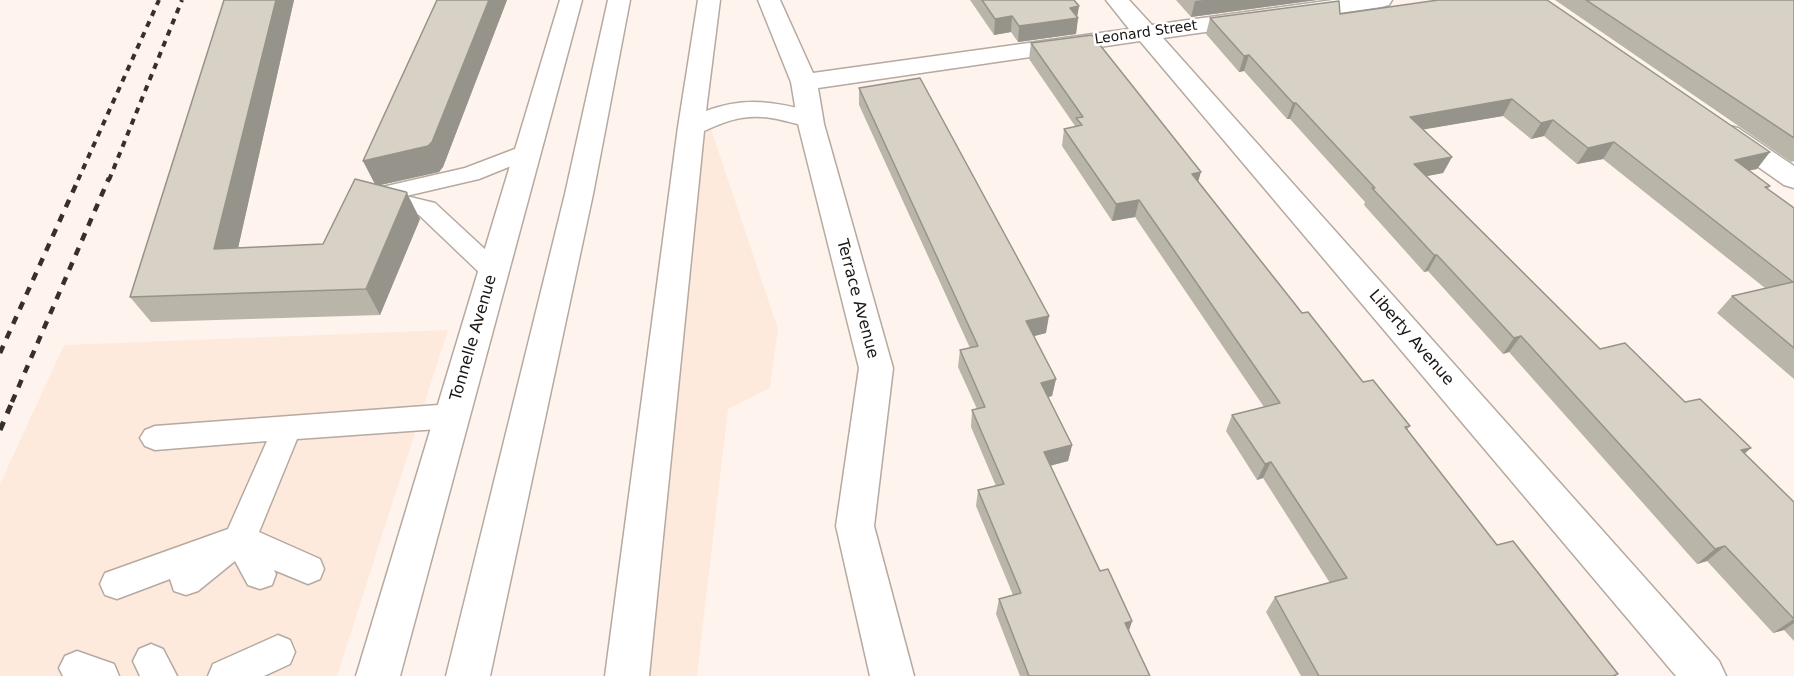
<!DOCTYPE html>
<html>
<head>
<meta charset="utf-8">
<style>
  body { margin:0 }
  canvas { display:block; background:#fef4ed }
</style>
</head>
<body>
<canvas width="1794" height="676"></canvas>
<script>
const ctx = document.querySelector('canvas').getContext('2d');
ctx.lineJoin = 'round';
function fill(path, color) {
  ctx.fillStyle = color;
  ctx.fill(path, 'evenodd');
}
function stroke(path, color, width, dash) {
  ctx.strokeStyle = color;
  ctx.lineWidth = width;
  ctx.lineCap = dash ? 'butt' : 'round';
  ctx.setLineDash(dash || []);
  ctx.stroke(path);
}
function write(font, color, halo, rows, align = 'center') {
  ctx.font = font + ' "DejaVu Sans",sans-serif';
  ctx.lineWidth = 5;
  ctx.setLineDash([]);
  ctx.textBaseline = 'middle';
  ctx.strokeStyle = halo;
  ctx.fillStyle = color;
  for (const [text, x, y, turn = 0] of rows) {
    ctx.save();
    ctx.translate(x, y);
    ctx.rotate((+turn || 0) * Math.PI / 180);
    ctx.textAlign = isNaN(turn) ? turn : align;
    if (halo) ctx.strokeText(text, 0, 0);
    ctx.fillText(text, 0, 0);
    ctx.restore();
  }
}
fill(new Path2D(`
  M704,108L778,329L770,388L728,409L697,676H617Z
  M448,330L337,676H0V484L64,345Z`), '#feeadc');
const lane = new Path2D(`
  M528,144L536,146L539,151L536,156L479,179L406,196L435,203L502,265L506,271L502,277L493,280L484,277L419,215L365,201L361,196L365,191L465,168Z
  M452,404L462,408L466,416L462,424L452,428L297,439L259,532L320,559L324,569L320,579L308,584L274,570L276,574L272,585L260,589L248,585L235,561L198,591L186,595L174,591L170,579L117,599L105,595L100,584L105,573L228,529L267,441L155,450L145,446L140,438L145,430L155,426Z
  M278,635L290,640L295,652L290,664L264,676H208L213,664Z
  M151,644L163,649L177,676H140L133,661L139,649Z
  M77,651L114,664L119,676H63L59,668L65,656Z`);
const street = new Path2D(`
  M758,0H780L813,73L1129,29L1106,0H1129L1152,25L1333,0H1392L1389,5L1381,7L1163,38L1719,661L1726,676H1676L1140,41L818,88L824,124L893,368L874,526L914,676H870L836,526L859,368L798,124L791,82Z
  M1729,126L1738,128L1794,166V188L1784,185L1720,140L1716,134L1720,128Z`);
const highway = new Path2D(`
  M560,0H582L400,676H356Z
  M608,0H630L593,194L490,676H446L565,194Z
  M698,0H720L706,111C748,95 778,103 819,113L823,119L819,125C805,128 792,122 777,119C749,113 729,119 704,131L649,676H605L678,127Z`);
stroke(lane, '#b5a9a0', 3);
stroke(street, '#b5a9a0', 3);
stroke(highway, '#b5a9a0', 3);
fill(lane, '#fff');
fill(street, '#fff');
fill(highway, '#fff');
stroke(new Path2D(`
  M78,180L159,0
  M109,180L182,0`), '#35302d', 4, [6, 6]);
stroke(new Path2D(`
  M0,353L79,178
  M12,402L109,178`), '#35302d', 4.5, [8, 8]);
stroke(new Path2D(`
  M0,430L13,400`), '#35302d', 5, [9, 9]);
fill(new Path2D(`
  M224,0H294L238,248L323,244L375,184L363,161L437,0H507L443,167L439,172L380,185L420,219L380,315L151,322L130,297Z
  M970,0H1074L1079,6L1077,16L1078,18L1076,34L1018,42L1011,32L994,35Z
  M1176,0H1317L1191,17Z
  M1555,0H1794V161L1791,162Z
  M1340,14L1757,169L1749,170L1770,186L1768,189L1794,208V379L1717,313L1732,296L1765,288L1603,159L1577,164L1544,136L1531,139L1503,116L1423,129L1452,157L1443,173L1427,176L1600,349L1685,402L1745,454L1794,502V641L1784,630L1773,633L1707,561L1697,564L1509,352L1503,354L1428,271L1424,272L1364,205L1365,202L1290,119H1287L1244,71L1239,72L1206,34L1210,18Z
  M1031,43L1199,182L1302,313L1363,382L1410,426L1407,430L1497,545L1616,676H1301L1266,612L1275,597L1330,583L1263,478L1257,480L1226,431L1232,415L1264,407L1135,217L1112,221L1062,146L1064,129L1075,127V126L1029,59Z
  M859,88L1046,333L1034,336L1056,379L1052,396L1048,397L1072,445L1068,461L1050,466L1100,571L1132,621L1129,631L1150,676H1020L996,614L999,599L1013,595L976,506L978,490L996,486L971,427L972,410L977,409L958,367L960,350L970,348L859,105Z`), '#b9b5a9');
fill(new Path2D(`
  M276,0H294L232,275L214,249Z
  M489,0H507L443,167L439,172L376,186L363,161Z
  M1203,0H1317L1191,17L1195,1Z
  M1079,6L1077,18H1078L1076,34L1018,42L1019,26L1070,8Z
  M1012,16L1011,32L994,35L995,19Z
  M1249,55L1244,71L1239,72L1244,56Z
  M1512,99L1503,116L1403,133L1410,117Z
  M1293,103H1296L1290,119H1287Z
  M1553,120L1544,136L1531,139L1541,123Z
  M1614,142L1603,159L1577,164L1588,148Z
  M1770,152L1757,169L1722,176L1735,160Z
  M1452,157L1443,173L1406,180L1414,164Z
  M1201,172L1196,189L1192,174Z
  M407,193L420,219L380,315L366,289Z
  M1139,200L1135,217L1112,221L1116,204Z
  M1434,255H1437L1428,271L1424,272Z
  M1049,316L1046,333L1023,339L1026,321Z
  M1521,336L1509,352L1503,354L1514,338Z
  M1056,379L1052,396L1038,400L1041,383Z
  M1072,445L1068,461L1041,468L1044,452Z
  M1751,448L1733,464L1741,450Z
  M1271,462L1263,478L1257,480L1265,464Z
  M1725,546L1707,561L1697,564L1715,549Z
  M1794,619V623L1784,630L1773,633Z
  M1132,621L1127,636L1125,623Z`), '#96938a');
const building = new Path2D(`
  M224,0H276L214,249L323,244L355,179L406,192L407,193L366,289L130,297Z
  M437,0H489L432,142L428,146L363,161Z
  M982,0H1074L1079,6L1070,8L1078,18L1019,26L1012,16L995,19Z
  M1438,0H1547L1770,152L1735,160L1770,186L1765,187L1794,208V348L1732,296L1793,282L1614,142L1588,148L1553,120L1541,123L1512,99L1410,117L1452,157L1414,164L1600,349L1625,343L1685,402L1700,399L1751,448L1741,450L1794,502V619L1725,546L1715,549L1521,336L1514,338L1437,255H1434L1372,188H1375L1296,103H1293L1249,55L1244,56L1210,18L1339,1L1340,14Z
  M1586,0H1794V138Z
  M1092,35L1201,172L1192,174L1302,313L1308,312L1363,382L1373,380L1410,426L1405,427L1497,545L1513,541L1618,674L1613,676H1319L1275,597L1347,578L1271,462L1265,464L1232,415L1280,403L1139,200L1116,204L1064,129L1082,125L1076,118L1083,117L1031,43Z
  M920,78L1049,316L1026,321L1056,379L1041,383L1072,445L1044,452L1100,571L1108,569L1132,621L1125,623L1150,676H1029L999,599L1021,593L978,490L1004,484L972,410L985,407L960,350L978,346L859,88Z`);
fill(building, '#d7d2c5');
stroke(building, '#96938a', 1.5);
write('14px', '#1a1613', '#fff', [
  ["Leonard Street",1146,33,-8]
]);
write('16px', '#1a1613', '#fff', [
  ["Terrace Avenue",857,299,75],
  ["Tonnelle Avenue",474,338,-74],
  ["Liberty Avenue",1411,338,49]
]);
</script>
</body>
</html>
